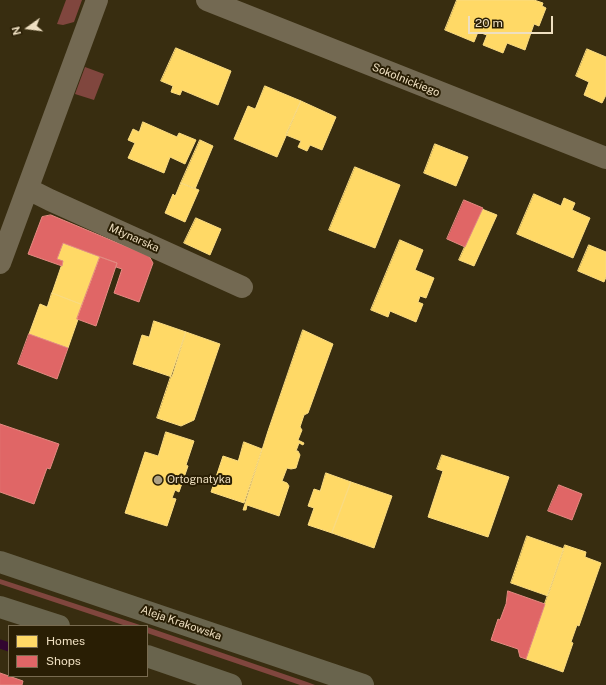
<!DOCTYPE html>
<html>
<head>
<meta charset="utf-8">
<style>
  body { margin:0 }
  #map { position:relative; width:606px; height:685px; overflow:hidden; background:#382d10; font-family:"Public Sans",sans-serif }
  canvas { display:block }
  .legend { position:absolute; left:8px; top:625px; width:140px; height:52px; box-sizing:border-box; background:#291e04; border:1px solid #786b50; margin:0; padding:5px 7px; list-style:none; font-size:12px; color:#eedfc1 }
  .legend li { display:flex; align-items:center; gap:8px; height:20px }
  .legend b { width:20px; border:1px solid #786b50 }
  .north { position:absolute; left:8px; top:8px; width:40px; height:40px; -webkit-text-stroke:3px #291e04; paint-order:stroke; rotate:256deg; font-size:11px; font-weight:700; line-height:16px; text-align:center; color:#eedfc1 }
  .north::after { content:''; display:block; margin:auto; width:14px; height:18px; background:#eedfc1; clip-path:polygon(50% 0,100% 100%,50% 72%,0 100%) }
  .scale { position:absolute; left:468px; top:16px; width:85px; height:18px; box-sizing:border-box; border:2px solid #eedfc1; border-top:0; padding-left:5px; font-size:12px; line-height:14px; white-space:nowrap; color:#eedfc1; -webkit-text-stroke:3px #291e04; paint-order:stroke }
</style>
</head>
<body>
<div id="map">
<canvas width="606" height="685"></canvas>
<ul class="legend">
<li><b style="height:11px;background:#ffd966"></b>Homes</li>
<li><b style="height:11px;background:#e06666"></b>Shops</li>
</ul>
<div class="north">N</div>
<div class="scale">20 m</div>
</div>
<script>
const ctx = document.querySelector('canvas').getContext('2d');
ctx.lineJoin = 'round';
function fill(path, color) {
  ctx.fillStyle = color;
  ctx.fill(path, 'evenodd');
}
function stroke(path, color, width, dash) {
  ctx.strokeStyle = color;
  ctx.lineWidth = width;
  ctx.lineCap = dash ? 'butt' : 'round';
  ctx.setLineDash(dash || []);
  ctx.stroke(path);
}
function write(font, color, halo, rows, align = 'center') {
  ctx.font = font + ' "Public Sans",sans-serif';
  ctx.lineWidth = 4;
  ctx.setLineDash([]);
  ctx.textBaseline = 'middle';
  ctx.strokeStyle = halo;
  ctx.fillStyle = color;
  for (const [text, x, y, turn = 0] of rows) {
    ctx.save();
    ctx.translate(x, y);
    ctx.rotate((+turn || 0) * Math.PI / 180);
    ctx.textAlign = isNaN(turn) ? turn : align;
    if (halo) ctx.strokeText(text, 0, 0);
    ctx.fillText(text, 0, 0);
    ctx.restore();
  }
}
fill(new Path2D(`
  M66,0H82L74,22L63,25L57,24Z
  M85,67L104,74L94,100L75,94Z
  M0,579L143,626H126L0,584Z
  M147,627L307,682L315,685H300L147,633Z`), '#80463e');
const homes = new Path2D(`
  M457,0H534L543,3L542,6L546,8L539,26L534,24L525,50L507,43L503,53L483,45L487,35L478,32L474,42L445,30Z
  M176,48L231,71L218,105L182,90L180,95L171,92L173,86L161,81Z
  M587,49L606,57V95L602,103L584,95L589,82L576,76Z
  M265,86L301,101L277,157L234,139L248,106L255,109Z
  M301,101L336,117L322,150L310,145L307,151L298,147L301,141L286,135Z
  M143,122L177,137L179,133L196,140L185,164L170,157L164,173L128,158L135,143L128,140L133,129L139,132Z
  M200,140L213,146L195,189L181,183Z
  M435,144L468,157L456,186L424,173Z
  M355,167L400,185L375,248L329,230Z
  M181,183L199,190L185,222L165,213L173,194L175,196Z
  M534,194L561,206L564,198L575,203L572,210L590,218L573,258L517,234Z
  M482,209L497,215L474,266L459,260Z
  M196,218L221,229L210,255L184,243Z
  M400,240L423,250L415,270L434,278L426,298L420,296L418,302L423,304L416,322L390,311L388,317L371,310Z
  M63,243L100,257L83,305L52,293L63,261L57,259Z
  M589,245L606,252V277L604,282L578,271Z
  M52,293L83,305L68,348L29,334L40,304L47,307Z
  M154,321L186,332L172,377L133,364L142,335L149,337Z
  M303,330L333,344L308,413L304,415L300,427L302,430L298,440L304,443L303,445L299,443L296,451H298L300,455L296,468L291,469L287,468L282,481L287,483L289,486L279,516L247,505L246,510H243L268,431Z
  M186,332L220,344L194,420L181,426L157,418Z
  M166,432L194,441L186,465L188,466L179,492L175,490L172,498L176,499L167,526L125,513L145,452L158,456Z
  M244,442L262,449L244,503L211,492L223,456L238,461Z
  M442,455L509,477L488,537L428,517L443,471L437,469Z
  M326,473L351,482L332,533L308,525L314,508L308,506L314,489L320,491Z
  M351,482L392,496L374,548L332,533Z
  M527,536L564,549L548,596L511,583Z
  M565,545L586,552L585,557L601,563L579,626L577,625L571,642L573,643L563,672L526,659Z`);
fill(homes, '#ffd966');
stroke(homes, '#fadb81', 1);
const shops = new Path2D(`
  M464,200L483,208L465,247L447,239Z
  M51,215L149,256L153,263L139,302L114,293L122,269L116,267L117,263L63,243L57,259L63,261L62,266L28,254L42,217Z
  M100,257L117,263L96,326L77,319Z
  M29,334L68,348L57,379L18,364Z
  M0,424L59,444L50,469L47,468L34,504L0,492Z
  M559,485L582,494L572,520L548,511Z
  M508,591L545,604L526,659L520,657L518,649L491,640L498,619L500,620L506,604Z
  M0,673L23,681L22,685H0Z`);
fill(shops, '#e06666');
stroke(shops, '#e48a81', 1);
stroke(new Path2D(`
  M0,644L9,647`), '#320630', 9);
stroke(new Path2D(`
  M207,0L606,158
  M28,189L50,200L242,287
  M0,263L97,0`), '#736952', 22);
stroke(new Path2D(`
  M0,562L363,685
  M0,607L59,626
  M147,656L231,685`), '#69644d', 22);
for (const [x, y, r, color] of [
  [158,480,5,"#aea183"]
]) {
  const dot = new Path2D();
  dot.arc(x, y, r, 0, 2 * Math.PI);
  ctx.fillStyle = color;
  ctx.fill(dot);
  stroke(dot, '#291e04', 1.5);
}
write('11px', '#eedfc1', '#291e04', [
  ["Sokolnickiego",406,80,22],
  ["Młynarska",134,238,24],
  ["Aleja Krakowska",181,623,19]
]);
write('11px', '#eedfc1', '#291e04', [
  ["Ortognatyka",167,480]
], 'left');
</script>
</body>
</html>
